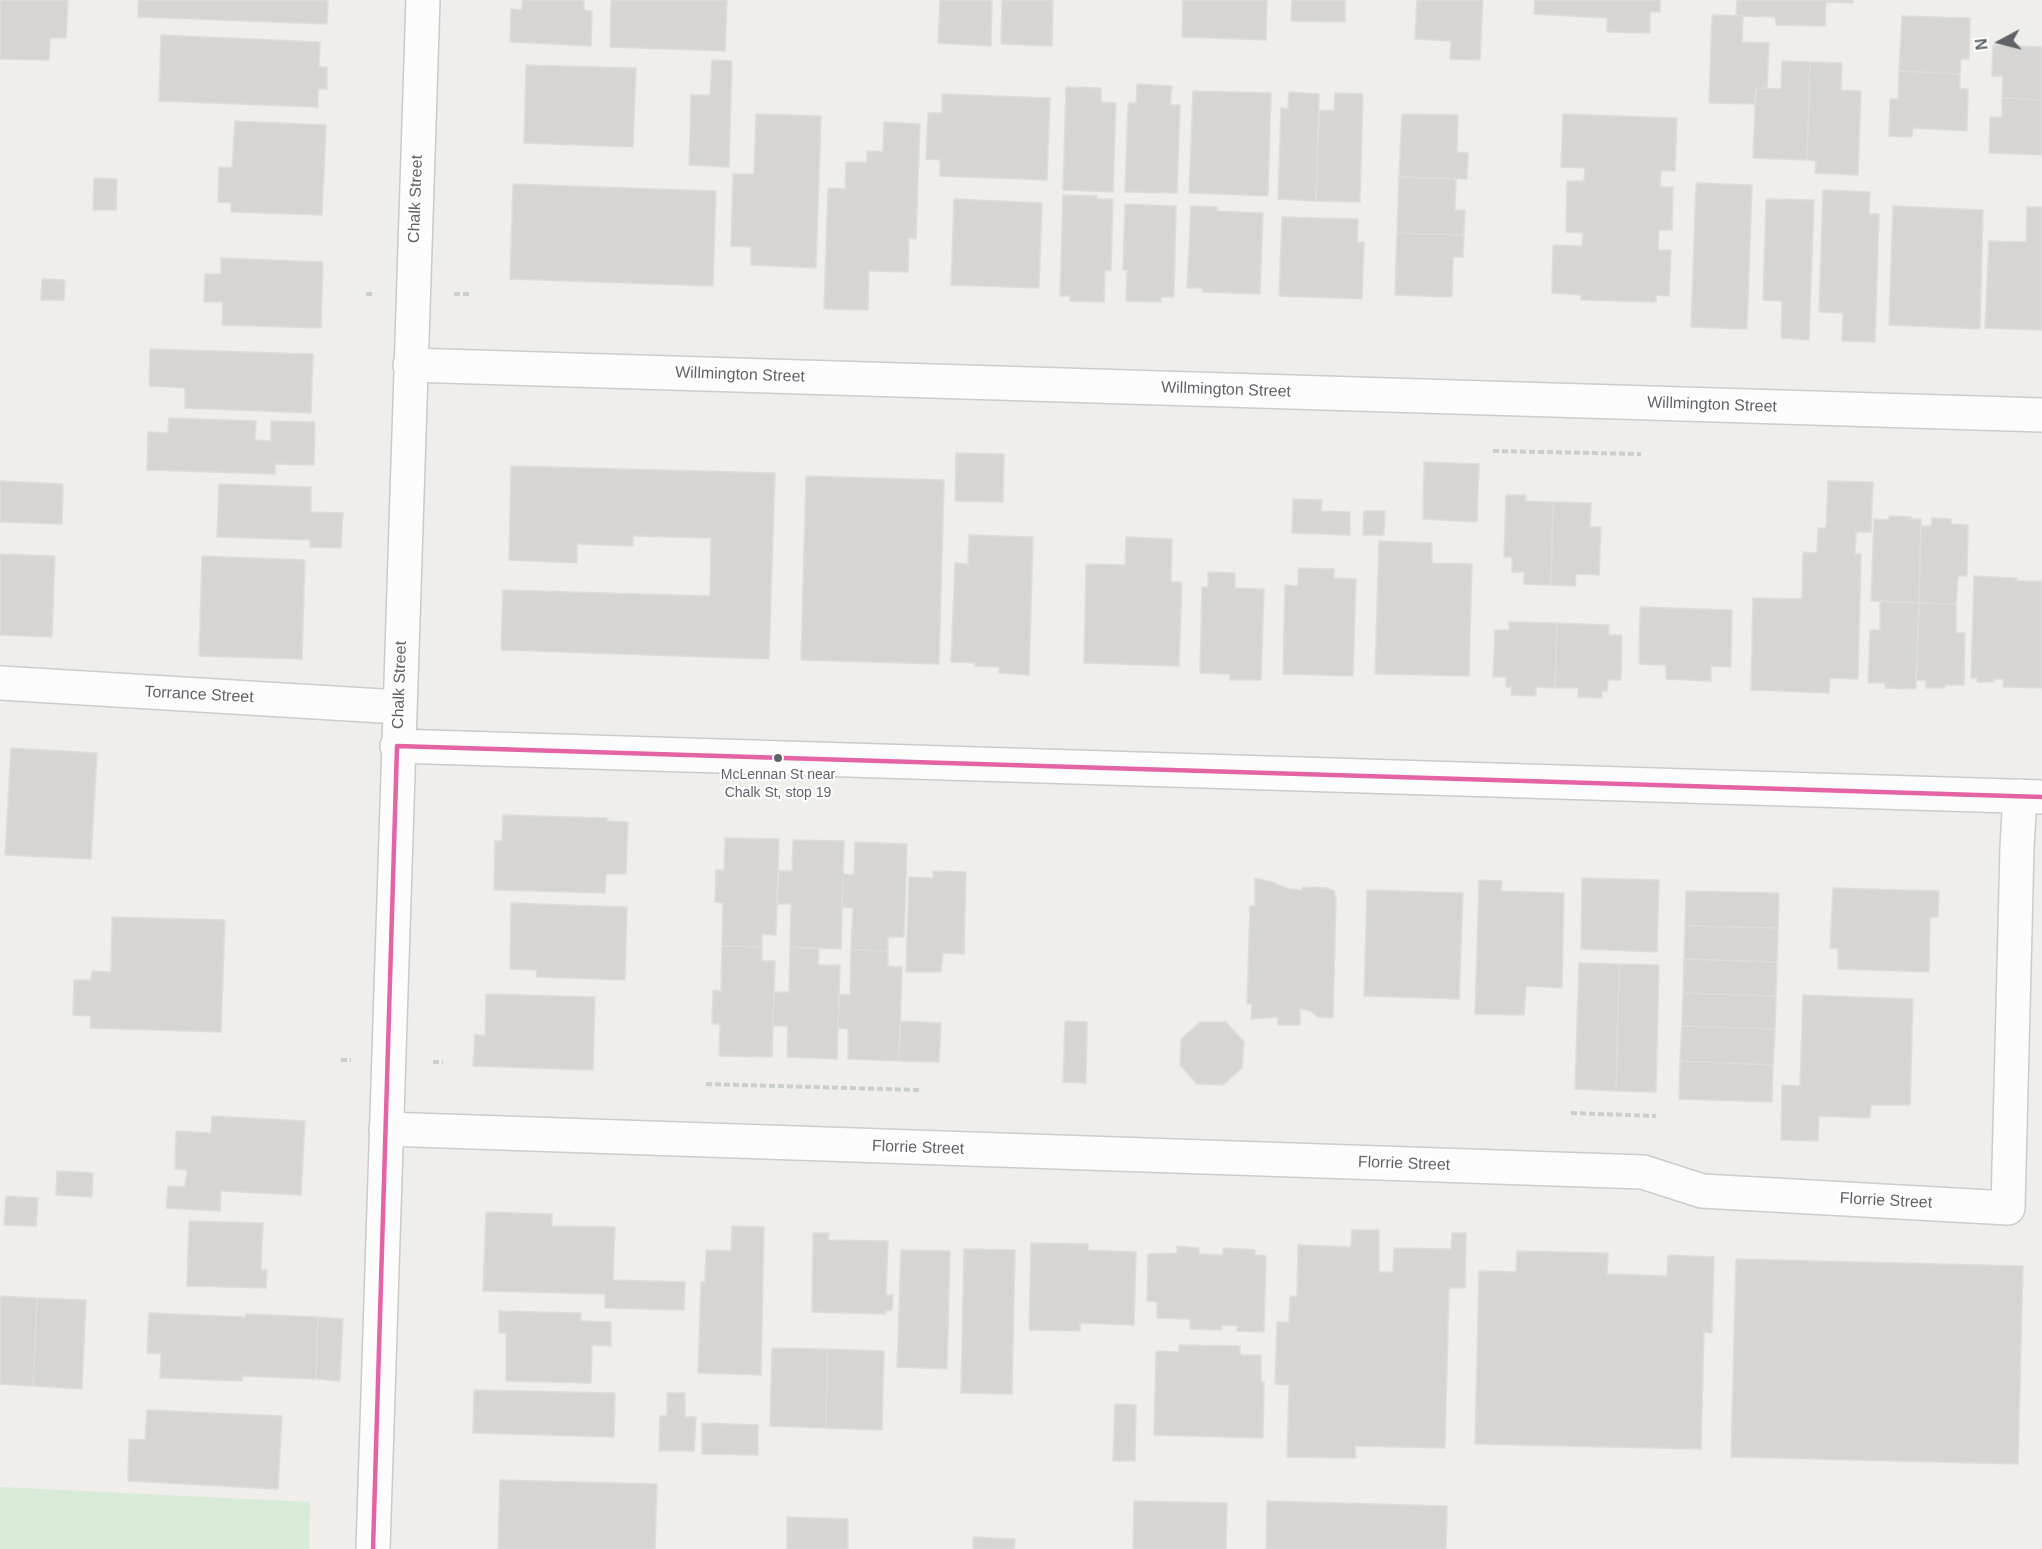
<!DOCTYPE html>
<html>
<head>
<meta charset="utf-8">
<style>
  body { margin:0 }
  #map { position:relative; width:2042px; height:1549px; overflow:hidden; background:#efeeea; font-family:Arial,sans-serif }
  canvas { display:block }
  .north { position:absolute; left:1970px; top:12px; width:60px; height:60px; -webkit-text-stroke:4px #fff; paint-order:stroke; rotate:263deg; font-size:16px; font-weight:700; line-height:24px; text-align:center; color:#5f6368 }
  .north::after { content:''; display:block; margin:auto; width:21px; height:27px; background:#5f6368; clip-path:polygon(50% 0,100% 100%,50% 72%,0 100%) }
</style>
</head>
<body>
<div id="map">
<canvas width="2042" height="1549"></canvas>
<div class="north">N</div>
</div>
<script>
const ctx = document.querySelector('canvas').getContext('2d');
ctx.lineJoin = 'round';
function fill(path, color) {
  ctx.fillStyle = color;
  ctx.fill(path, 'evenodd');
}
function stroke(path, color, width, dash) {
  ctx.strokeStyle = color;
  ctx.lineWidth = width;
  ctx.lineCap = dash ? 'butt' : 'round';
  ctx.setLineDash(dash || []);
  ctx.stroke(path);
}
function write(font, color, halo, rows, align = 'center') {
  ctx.font = font + ' Arial,sans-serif';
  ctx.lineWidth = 4.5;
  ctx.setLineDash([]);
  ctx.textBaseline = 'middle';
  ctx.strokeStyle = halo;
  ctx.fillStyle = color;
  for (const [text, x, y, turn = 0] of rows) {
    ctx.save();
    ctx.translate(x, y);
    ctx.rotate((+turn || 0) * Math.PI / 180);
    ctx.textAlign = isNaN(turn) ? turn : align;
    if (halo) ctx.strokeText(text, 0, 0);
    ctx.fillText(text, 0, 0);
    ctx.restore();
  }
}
fill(new Path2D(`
  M0,1487L310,1502L309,1549H0Z`), '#d8ebd6');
const building = new Path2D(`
  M0,0H68L66,38H50L49,60L0,59Z
  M138,0H328L327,24L138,17Z
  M522,0H584V10L592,11L591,46L510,42L511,9L522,10Z
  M611,0H727L725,51L610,47Z
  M940,0H992L991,46L938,43Z
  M1002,0H1053L1052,46L1001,44Z
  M1183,0H1267L1266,40L1182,37Z
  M1292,0H1345V22L1291,21Z
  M1417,0H1483L1480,60L1450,59L1451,41L1415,39Z
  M1535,0H1660V12H1650V33L1607,32V18L1534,14Z
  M1737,0H1853V3L1826,2L1825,26L1776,25L1775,17L1736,16Z
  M1712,15L1743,16L1742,42L1769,43L1767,89L1756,88L1755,104L1709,103Z
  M1902,16L1970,18L1969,59H1961L1960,74L1899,71Z
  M161,35L320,42L319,67H327V89H318V107L159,101Z
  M1993,45L2042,47V100L2002,98L2003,76H1992Z
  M712,60L732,61L729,167L689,165L691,95H710Z
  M1782,61L1810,62L1807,160L1753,158L1756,88L1781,89Z
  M1810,62L1842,63L1841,90L1861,91L1858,175L1815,173L1816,161L1807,160Z
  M526,65L636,68L633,147L524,143Z
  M1899,71L1960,74V89H1968L1967,131L1913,128L1912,137L1889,136L1890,99H1898Z
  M1137,84L1172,86L1170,105H1180L1177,193L1125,192L1128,103H1136Z
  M1066,87L1101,88V102L1116,103L1113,192L1063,190Z
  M1193,91L1271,93L1268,196L1189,193Z
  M1289,92L1319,94L1316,201L1278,199L1281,108L1288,109Z
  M1335,93L1363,94L1360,202L1316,201L1319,110L1334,111Z
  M942,94L1050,98L1047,180L940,176V160L926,159L928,113H942Z
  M2002,98L2042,100V155L1989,153L1990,117H2002Z
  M756,114L821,116L816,268L751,265V247L731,246L733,174H754Z
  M1402,114L1458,115L1457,152L1468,153L1467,179L1399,177Z
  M1563,114L1677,118L1675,171H1661L1660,187H1673L1672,230H1659L1658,250H1671L1669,296L1656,295V302L1581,300V295L1552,293L1553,245L1582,246L1583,233L1566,232L1567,181H1584L1585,168L1561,167Z
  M235,121L326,125L322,215L231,212V203L218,202L219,167L232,168Z
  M884,122L920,124L916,239L909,238L908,272L869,271L868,310L824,309L828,188L845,189L846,162H867V151L883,152Z
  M1399,177L1456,179L1455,210H1465L1464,235L1397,233Z
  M94,178L117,179L116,210H93Z
  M1696,183L1752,185L1747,329L1691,327Z
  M513,184L716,191L713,286L510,279Z
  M1823,190L1870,192L1869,214H1879L1875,342L1842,341L1843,313L1819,312Z
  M1063,195L1097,196V199H1113L1111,271L1105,270L1104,302L1070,301V296H1060Z
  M954,199L1042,203L1039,288L951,285Z
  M1766,199L1814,200L1809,340L1781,338L1782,301L1763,300Z
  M1125,204L1176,206L1174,297H1161V302L1126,301L1127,270H1123Z
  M1191,206L1217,207V211L1263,213L1260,294L1202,292L1203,288H1187Z
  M1893,206L1983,210L1980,329L1889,325Z
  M2027,207H2042V330L1985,328L1989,241L2026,242Z
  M1282,217L1358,219L1357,242H1364L1362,299L1279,296Z
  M1397,233L1464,235L1463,257H1453L1452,297L1395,295Z
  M221,258L323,262L321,328L222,325L223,302H204L205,274H221Z
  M42,279L65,280L64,300H41Z
  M150,349L313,354L311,413L185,408V388L149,386Z
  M169,418L256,421L255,440L271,441V421L315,422L314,465L275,464V474L147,470L148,432L168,433Z
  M956,453L1004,454L1003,502L955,501Z
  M1424,462L1479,464L1477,522L1423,519Z
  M511,466L775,473L769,659L501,650L503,590L710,596L711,538L633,536V546L577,544V563L509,560Z
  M806,476L944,480L939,664L801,660Z
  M0,481L63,484L62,524L0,522Z
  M1828,481L1873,482L1871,532H1856L1855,554H1861L1858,679L1830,678L1829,693L1751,690L1753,598L1802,599L1803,552L1817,553L1818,528H1826Z
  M219,484L311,487V512L343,513L341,548L310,547V540L217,537Z
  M1506,495H1526L1525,501L1553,502L1551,585L1524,584V572H1512V557H1504Z
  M1293,499L1322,500L1321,511L1350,512V535L1292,533Z
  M1553,502L1591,503L1590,527H1601L1599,575L1576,574L1575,586L1551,585Z
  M1364,511H1385L1384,535H1363Z
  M1889,516L1912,517L1911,519H1921L1919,603L1871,601L1874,519L1889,520Z
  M1932,518L1951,519V524L1968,525L1967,576H1958L1956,604L1919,603L1921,526H1932Z
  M969,535L1033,537L1029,675L999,673V667L975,666V663L951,662L955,563L968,564Z
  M1126,537L1172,539L1171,582H1182L1179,666L1084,663L1086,564L1125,565Z
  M1379,541L1432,543V563L1472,564L1469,676L1375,674Z
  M0,554L55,556L52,637L0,635Z
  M202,556L305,560L302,659L199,656Z
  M1298,568L1334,569V578L1356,579L1353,676L1283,674L1285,585L1298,586Z
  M1208,572L1235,573V588L1264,589L1261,680H1230V674L1200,673L1202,587H1208Z
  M1974,576L2017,578L2016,581H2042V688L2003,687L2004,679H1994L1993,682H1977V678H1971Z
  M1880,601L1919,603L1916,689L1885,688V683H1868L1870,630H1880Z
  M1919,603L1956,604V633H1965L1964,685H1945V688H1926V681L1916,680Z
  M1640,607L1732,610L1731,667L1711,666V681L1666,679V665L1639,664Z
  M1509,622L1557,623L1555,688L1536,687V696L1511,695L1512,687H1506V677H1493L1495,630H1509Z
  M1557,623L1609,625V635H1622L1621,680H1608L1607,691H1602V698L1578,697V688H1555Z
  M11,748L97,753L91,859L5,855Z
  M503,815L608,818L607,821L628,822L626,874H606L605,893L494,890L495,841H502Z
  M725,838L779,839L776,935L762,934V947L722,946L723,903L715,902L716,870H724Z
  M793,840L844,841L841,949L790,947L791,904H777L779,871H792Z
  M855,842L907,844L904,937H888V951L851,950L853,908L842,907L843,874L854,875Z
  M933,871L966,872L964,954L943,953L941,972H906L909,877L933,878Z
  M1255,878L1272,882L1289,889L1302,890V887L1327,888L1334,891L1336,899L1333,1018L1318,1017L1310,1011L1300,1009V1025H1278V1017L1251,1019L1252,1004H1247L1250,906H1255Z
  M1582,878L1659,880L1657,952L1581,949Z
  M1479,880L1502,881L1501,891L1564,893L1562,988L1526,986L1524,1015L1475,1014Z
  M1833,888L1939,891L1938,917H1930L1929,972L1838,969V949L1830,948Z
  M1367,890L1463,893L1459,999L1364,996Z
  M1686,891L1779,893L1778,928L1685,926Z
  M511,903L627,907L625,980L537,977L536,970L510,969Z
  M112,917L225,920L221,1032L90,1028L91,1016L73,1015L74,980H91L92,971L111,972Z
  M1685,926L1778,928L1777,962L1684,959Z
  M722,946L762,947V961H775L772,1057L719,1056L720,1024H712L713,990L721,991Z
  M790,947L819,949L818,965H840L837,1059L787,1057L788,1026H773L774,992H789Z
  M851,950L888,951V966L902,967L899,1061L848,1059V1029L838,1028L839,994L850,995Z
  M1684,959L1777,962L1776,996L1683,993Z
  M1579,963L1619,964L1616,1091L1575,1089Z
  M1619,964L1659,965L1656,1092L1616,1091Z
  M1683,993L1776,996L1775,1029L1682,1026Z
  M486,994L595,997L593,1070L473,1066L475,1035H485Z
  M1803,995L1913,999L1910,1105H1871L1870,1118L1819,1116L1818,1141L1781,1140L1782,1085L1800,1086Z
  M900,1021L941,1023L939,1062L899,1061Z
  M1065,1021L1087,1022L1086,1083L1063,1082Z
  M1200,1022H1226L1244,1042L1242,1068L1223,1085L1197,1084L1180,1065L1181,1039Z
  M1682,1026L1775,1029L1773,1065L1680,1061Z
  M1680,1061L1773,1065L1772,1102L1679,1099Z
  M212,1116L305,1121L301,1195L221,1191L220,1211L166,1208L168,1186L185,1187L187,1170L175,1169L176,1131L211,1133Z
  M57,1171L93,1173L92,1197L56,1195Z
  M6,1196L38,1198L36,1226L4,1225Z
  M486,1212L552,1214V1226L615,1227L613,1280L685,1282L684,1310L605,1308V1294L483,1291Z
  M189,1221L263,1223L261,1270H267L266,1288L187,1286Z
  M732,1226L764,1227L761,1375L698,1373L701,1282H705L706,1250L731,1251Z
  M1352,1230H1379V1272H1393L1394,1248L1451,1249L1452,1233H1466L1465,1288H1449L1445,1448L1355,1446L1356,1458L1287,1457L1289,1385L1275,1384L1277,1322H1289L1290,1296L1297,1297L1298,1245L1351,1247Z
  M813,1233H829L828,1240L888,1241L886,1295H893L892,1310L886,1311V1314L812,1312Z
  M1031,1243L1088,1244V1250L1136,1252L1134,1325L1080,1323V1331L1029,1330Z
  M1177,1246L1199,1248V1254L1223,1255V1248L1255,1250V1255L1266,1256L1264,1332L1237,1331V1326L1222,1325V1330L1190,1329V1319L1157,1318V1302L1147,1301L1148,1254L1177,1253Z
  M964,1249L1015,1250L1012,1394L961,1393Z
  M901,1250L950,1251L947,1369L897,1367Z
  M1517,1251L1608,1253L1607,1274L1667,1276L1668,1255L1714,1257L1712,1333L1704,1332L1701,1449L1475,1444L1479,1271L1516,1272Z
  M1736,1259L2023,1266L2018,1464L1731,1457Z
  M0,1296L37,1298L33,1386L0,1384Z
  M37,1298L86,1300L82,1389L33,1386Z
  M499,1311L581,1313V1321L611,1322V1346L592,1345L591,1383L506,1381V1333H499Z
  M149,1313L246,1317V1314L318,1317L316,1379L242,1376V1381L160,1378L161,1354L147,1353Z
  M318,1317L343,1319L340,1381L316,1379Z
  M1179,1345L1240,1346V1355H1261V1382H1264L1263,1438L1154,1435L1156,1351L1179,1352Z
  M772,1348L827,1349L826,1428L770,1426Z
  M827,1349L884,1351L882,1430L826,1428Z
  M474,1390L615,1393L614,1437L473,1433Z
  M667,1393H685V1417H696L694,1451H659L660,1416H667Z
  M1115,1404L1136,1405L1135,1461H1113Z
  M147,1410L282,1416L278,1489L128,1481L129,1439L145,1440Z
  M702,1423L758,1425V1455L702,1454Z
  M500,1480L657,1484L655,1549H498Z
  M1134,1501L1227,1503L1226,1549H1133Z
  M1267,1501L1447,1506L1446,1549H1266Z
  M787,1517L848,1519V1549H787Z
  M973,1537L1015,1539L1014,1549H973Z`);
fill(building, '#d6d5d3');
stroke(building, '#deddd9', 1.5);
const street = new Path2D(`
  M410,365L2042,415
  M0,683L399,707
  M386,1129L1643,1172L1702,1191L2008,1208L2017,848L2020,796`);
const secondary = new Path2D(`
  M397,746L2042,797
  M373,1549L423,0`);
stroke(street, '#cbcccc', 36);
stroke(secondary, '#cacacb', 36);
stroke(new Path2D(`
  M366,294H375
  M454,294H472
  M1493,451L1641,454
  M341,1060H351
  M433,1062H443
  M706,1084L920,1090
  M1571,1113L1656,1116`), '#cacfcc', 4, [6, 3]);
stroke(street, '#fdfcfc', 33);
stroke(secondary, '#fdfcfc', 33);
stroke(new Path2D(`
  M397,746L2042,797
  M373,1549L397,746`), '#e463a4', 4.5);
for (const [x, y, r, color] of [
  [778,758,5,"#5f6368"]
]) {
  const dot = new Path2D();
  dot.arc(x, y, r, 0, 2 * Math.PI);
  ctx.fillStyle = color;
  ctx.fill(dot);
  stroke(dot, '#fff', 2);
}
write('14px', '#5f6368', '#fff', [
  ["McLennan St near",778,775],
  ["Chalk St, stop 19",778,793]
]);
write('16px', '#5f6368', '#fff', [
  ["Chalk Street",416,199,-88],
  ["Willmington Street",740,375,2],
  ["Willmington Street",1226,390,2],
  ["Willmington Street",1712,405,2],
  ["Chalk Street",400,685,-88],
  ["Torrance Street",199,695,3],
  ["Florrie Street",918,1148,2],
  ["Florrie Street",1404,1164,2],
  ["Florrie Street",1886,1201,3]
]);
</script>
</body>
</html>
